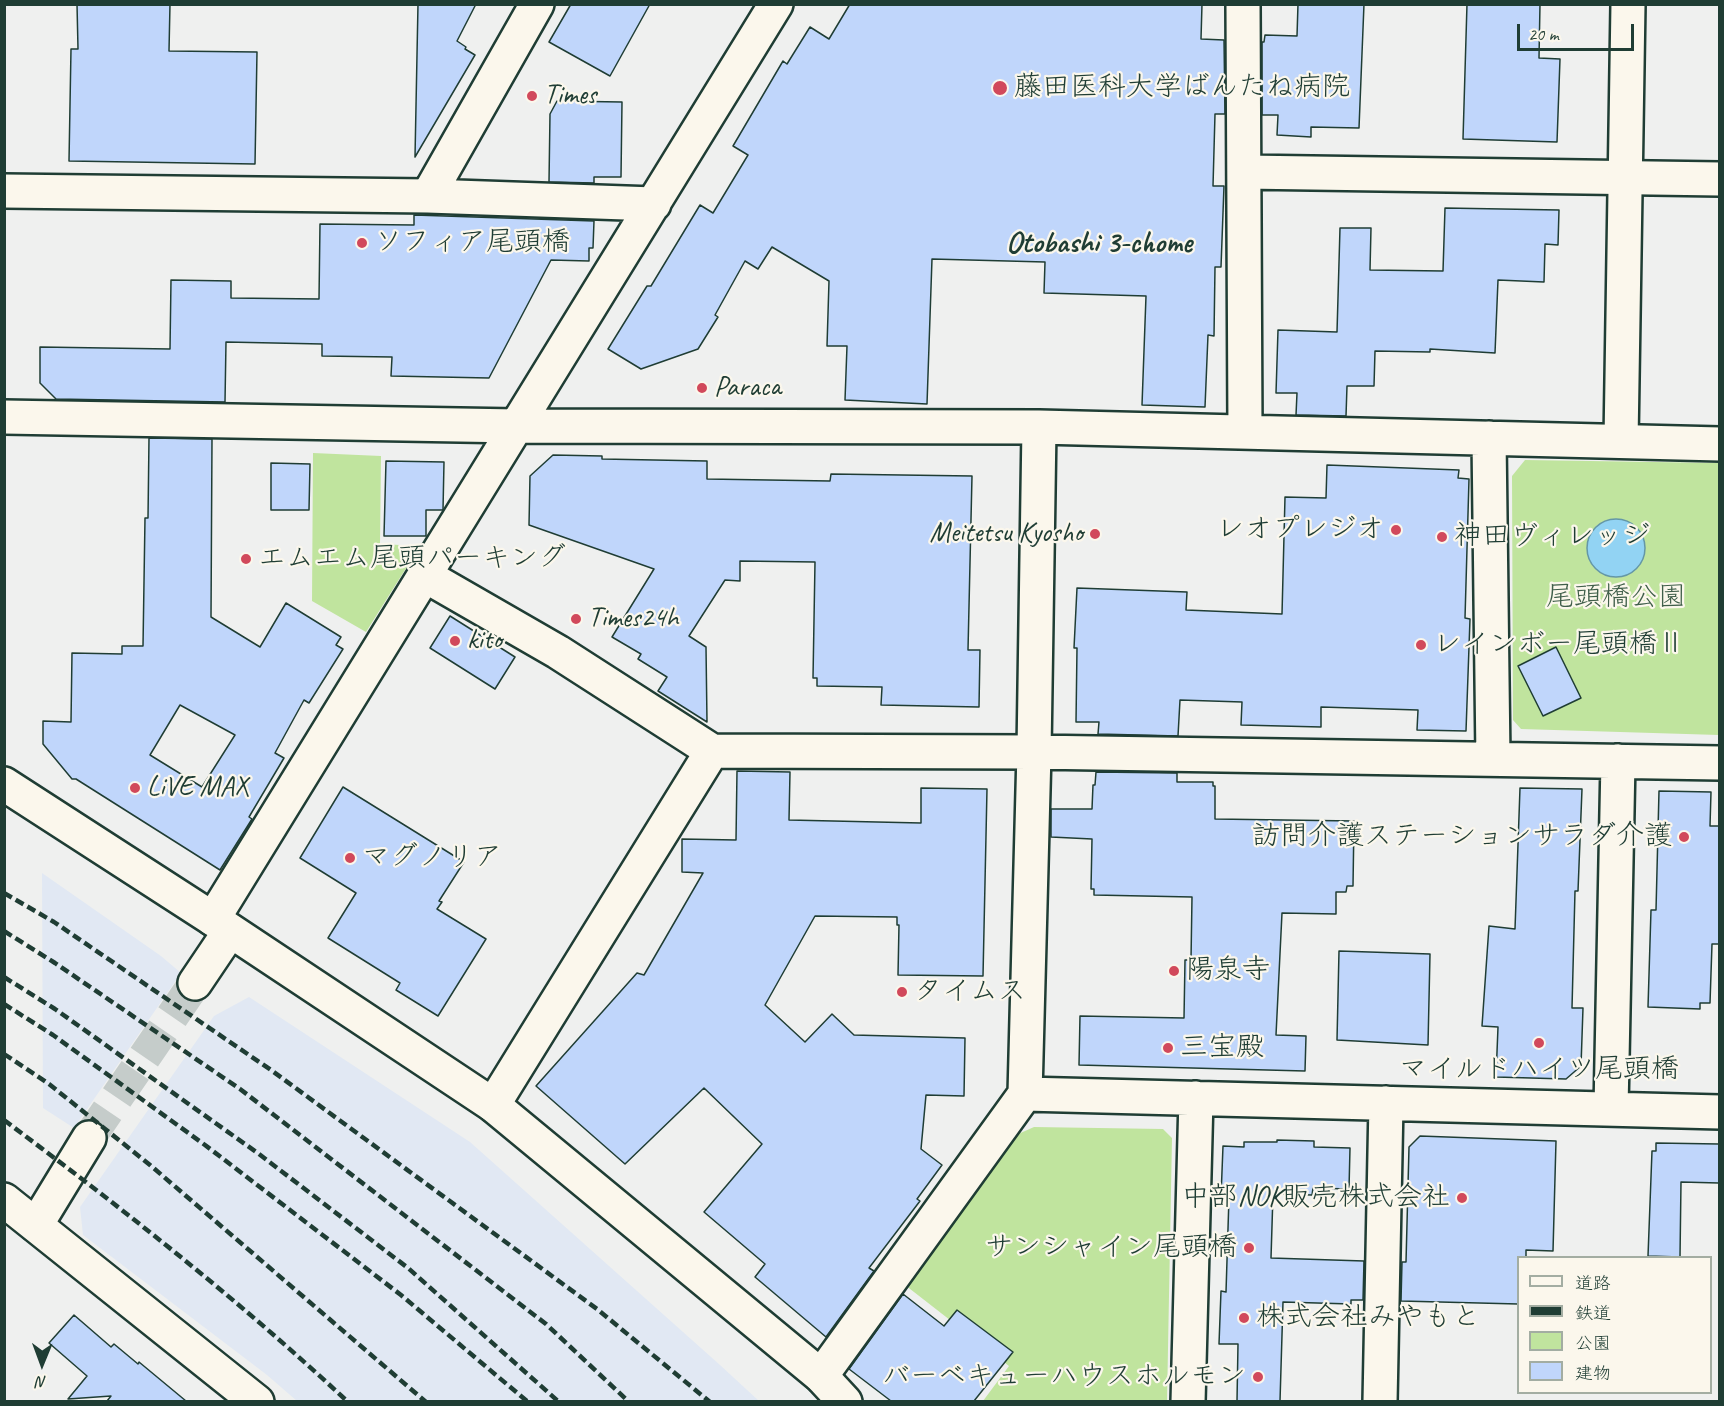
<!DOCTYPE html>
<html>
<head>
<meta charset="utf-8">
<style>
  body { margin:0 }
  #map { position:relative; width:1724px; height:1406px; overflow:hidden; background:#eff0ef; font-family:Caveat,"Klee One",sans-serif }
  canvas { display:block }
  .frame { position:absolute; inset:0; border:6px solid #1f3d34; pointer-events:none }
  .legend { position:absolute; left:1517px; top:1256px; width:195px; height:138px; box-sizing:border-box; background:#fbf7ec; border:2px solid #a3ada2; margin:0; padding:8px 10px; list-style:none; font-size:18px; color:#1f3d34 }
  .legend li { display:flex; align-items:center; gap:12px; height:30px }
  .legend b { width:30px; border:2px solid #a3ada2 }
  .north { position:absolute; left:12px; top:1334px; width:60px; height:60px; -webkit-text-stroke:4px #fbf7ec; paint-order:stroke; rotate:181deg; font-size:16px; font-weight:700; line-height:24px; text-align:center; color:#1f3d34 }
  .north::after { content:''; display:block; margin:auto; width:21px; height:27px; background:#1f3d34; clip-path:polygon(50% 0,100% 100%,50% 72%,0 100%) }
  .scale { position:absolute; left:1517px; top:24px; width:117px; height:27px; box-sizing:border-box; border:3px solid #1f3d34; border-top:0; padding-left:8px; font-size:18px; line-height:21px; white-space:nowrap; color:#1f3d34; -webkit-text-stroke:4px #fbf7ec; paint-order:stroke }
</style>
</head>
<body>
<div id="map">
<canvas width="1724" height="1406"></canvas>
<div class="frame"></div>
<ul class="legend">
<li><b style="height:8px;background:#fbf7ec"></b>道路</li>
<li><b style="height:8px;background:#1f3d34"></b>鉄道</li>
<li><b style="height:16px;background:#c0e49e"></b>公園</li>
<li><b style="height:16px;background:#c0d6fb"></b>建物</li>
</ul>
<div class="north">N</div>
<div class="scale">20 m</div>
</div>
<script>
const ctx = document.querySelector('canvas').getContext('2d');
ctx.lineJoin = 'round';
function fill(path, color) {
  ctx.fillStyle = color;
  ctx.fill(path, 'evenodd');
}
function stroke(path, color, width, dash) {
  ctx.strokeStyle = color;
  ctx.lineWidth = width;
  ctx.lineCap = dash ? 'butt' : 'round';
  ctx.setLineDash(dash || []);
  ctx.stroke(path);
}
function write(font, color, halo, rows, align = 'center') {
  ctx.font = font + ' Caveat,"Klee One",sans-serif';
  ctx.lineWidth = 4.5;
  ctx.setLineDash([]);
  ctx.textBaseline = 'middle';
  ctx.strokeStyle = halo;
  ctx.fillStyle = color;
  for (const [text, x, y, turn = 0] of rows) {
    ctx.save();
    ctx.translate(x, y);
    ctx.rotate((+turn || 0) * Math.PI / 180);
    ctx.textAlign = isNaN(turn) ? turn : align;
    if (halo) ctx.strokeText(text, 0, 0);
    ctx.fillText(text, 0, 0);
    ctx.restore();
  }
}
fill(new Path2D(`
  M42,873L161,956L181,973L74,1128L43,1108Z
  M249,997L470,1142L720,1365L759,1401H297L267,1375L83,1235L80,1207L214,1016Z`), '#e1e8f3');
fill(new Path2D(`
  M313,453L381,456L380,544L420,546L366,632L312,601Z
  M1525,460L1719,463V735L1521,729L1513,720L1512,476Z
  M1034,1127L1163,1129L1172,1138L1167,1401H983L1009,1366L905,1285L1016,1135Z`), '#c0e49e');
const water = new Path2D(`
  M1587 548a29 29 0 1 1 58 0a29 29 0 1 1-58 0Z`);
fill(water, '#92d3f3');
stroke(water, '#6497a7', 1.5);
const building = new Path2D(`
  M77,4H170L169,51L257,52L255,164L69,161L71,49H78Z
  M418,4H476L457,41L466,47L465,49L475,55L415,157Z
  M571,4H650L610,76L549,42Z
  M850,4H1202L1201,39L1224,40L1225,114H1215L1213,186H1224L1221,267H1215L1214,336L1208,335L1205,407L1142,405L1146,296L1044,293L1045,262L932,259L927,404L845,400L847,346H827L829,281L772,247L758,269L745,261L715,315L718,317L698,349L641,369L608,349L647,286H651L700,205L713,213L748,155L733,146L783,61L787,64L810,27L829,39Z
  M1298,4H1364L1359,128L1311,127V137L1277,135L1278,115H1262V42H1264L1265,35L1297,36Z
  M1467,4H1540L1539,58L1560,59L1557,142L1463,139Z
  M557,101L622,102L621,177H594V183L549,182L550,114Z
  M1445,208L1559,210L1558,245L1545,244L1544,282L1498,280L1495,353L1430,349V352L1375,351L1374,386H1347L1346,416L1296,415L1297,393H1276L1278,330L1337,332L1340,228H1371L1370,270L1443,271Z
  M414,215L594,221L593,248H589V261L551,260L489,378L391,376L392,357L322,356V344L226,342L225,402L56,399L40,383V347L170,349L171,280L231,281V298L319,299L320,224L414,225Z
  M149,438L212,439L211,617L260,647L286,603L341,637L336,645L343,649L309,703L304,700L275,753L284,758L249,817L252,819L220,870L76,779H72L43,744V721L71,722L72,653L122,654V646H143L145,518H148ZM180,705L235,735L202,787L150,755Z
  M553,455L602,456V459L707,461V479L830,481L831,474L972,476L968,650H980L979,707L881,705L882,687L817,686V678H813L815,562L740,561V581L725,580L689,636L706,647L707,722L658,691L667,677L638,659L641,654L612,637L654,569L529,525L530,476Z
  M386,461L444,462L443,510H426V536H384Z
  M271,463L310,464L309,510H271Z
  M1327,465L1459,470L1458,478L1469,479L1465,618L1470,619L1466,731L1417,730L1418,710L1321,707V727L1241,725L1242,702L1180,700L1178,736L1098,734L1099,722H1076L1077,648H1074L1077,588L1187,592L1186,610L1282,614L1285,497L1326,498Z
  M450,616L515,657L495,689L430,648Z
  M1556,647L1581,698L1543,716L1518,666Z
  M737,771L790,772L789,820L921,823V788L987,789L983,976L898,975L899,925H897V917L815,916L765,1005L805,1042L832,1014L854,1035L965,1038L964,1096L926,1095L921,1149L942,1165L917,1199L920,1201L869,1268L874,1271L826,1337L755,1277L765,1264L704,1212L762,1144L704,1088L625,1164L536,1086L637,973L644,975L703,873L682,872V839L736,840Z
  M1096,772L1177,773V782H1213V786H1215V819L1354,821L1353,886H1347L1346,892H1336V914L1282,913L1276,1035L1306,1036L1305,1071L1079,1065L1080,1016L1184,1018L1185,960H1191L1192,897L1094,895V889H1091L1092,839L1051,837V809H1092L1093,785H1095Z
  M343,787L464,862L439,901L442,902L437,909L486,939L438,1016L396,990L400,983L328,938L356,893L300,858Z
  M1520,788L1582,789L1578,891H1575L1572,1008H1583L1581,1066L1566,1079L1496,1077L1498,1027L1482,1026L1489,926L1515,929Z
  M1659,791L1711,792L1710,826H1719V944H1712L1710,1003H1700V1009L1648,1007L1651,910H1656Z
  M1339,951L1430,954L1428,1045L1337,1040Z
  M1420,1136L1556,1141L1553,1251L1526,1250V1257H1518V1304L1401,1301L1402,1262H1406L1409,1147Z
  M1277,1140L1314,1141V1147L1350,1148L1349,1189L1313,1188L1312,1195L1273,1194L1271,1258L1364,1261L1363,1300H1351V1304L1283,1302L1280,1401H1237L1238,1344H1219L1221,1291L1226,1292L1229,1197H1221L1223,1146L1244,1147V1142H1277Z
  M1656,1143L1719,1144V1183L1681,1182L1680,1257L1648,1256L1652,1151H1656Z
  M903,1294L944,1326L957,1310L1013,1352L974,1401H891L849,1369Z
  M74,1315L111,1347L114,1344L138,1364L139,1362L186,1401H107L111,1396L68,1399L87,1376L49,1343Z`);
fill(building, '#c0d6fb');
stroke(building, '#1f3d34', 1.5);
stroke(new Path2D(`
  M89,1138L195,983`), '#c5ccca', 33, [33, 16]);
const minor = new Path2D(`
  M1243,4L1245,432
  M1244,172L1720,179
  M4,191L428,196L654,204
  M428,196L537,4
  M4,417L517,426L1039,427L1720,444
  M1489,438L1493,759
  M426,576L558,652L712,751L1034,752L1720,763
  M213,919L776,4
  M195,983L230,931
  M1025,1094L1720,1112
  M493,1105L712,751
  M1611,1109L1618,761
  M36,1225L89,1138
  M821,1376L1025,1094L1034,752L1039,427
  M1188,1402L1196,1098
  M1380,1402L1386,1103`);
const tertiary = new Path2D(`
  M1621,441L1628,4
  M4,784L213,919L493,1105L821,1376L845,1402
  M4,1200L257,1402`);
stroke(minor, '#1f3d34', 38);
stroke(tertiary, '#1f3d34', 38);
stroke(minor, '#fbf7ec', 33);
stroke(tertiary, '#fbf7ec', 33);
stroke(new Path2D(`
  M4,893L54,922L271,1070L597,1309L710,1402
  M4,931L55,963L240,1089L546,1324L629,1402
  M4,977L55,1009L259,1154L408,1268L559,1402
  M4,1004L53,1035L205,1145L401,1295L528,1402
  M4,1054L49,1084L150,1165L426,1402
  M4,1120C123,1209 240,1301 348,1402`), '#1f3d34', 4.5, [9, 4.5]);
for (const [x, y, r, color] of [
  [1000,88,8,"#d1495b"],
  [532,96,6,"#d1495b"],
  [362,243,6,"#d1495b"],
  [702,388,6,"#d1495b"],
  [1396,530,6,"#d1495b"],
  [1095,534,6,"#d1495b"],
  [1442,537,6,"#d1495b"],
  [246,559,6,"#d1495b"],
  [576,619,6,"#d1495b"],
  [455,641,6,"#d1495b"],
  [1421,645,6,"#d1495b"],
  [135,788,6,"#d1495b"],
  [1684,837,6,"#d1495b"],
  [350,858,6,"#d1495b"],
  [1174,971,6,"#d1495b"],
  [902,992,6,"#d1495b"],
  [1539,1043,6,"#d1495b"],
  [1168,1048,6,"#d1495b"],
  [1462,1198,6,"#d1495b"],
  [1249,1248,6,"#d1495b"],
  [1244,1318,6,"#d1495b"],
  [1258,1377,6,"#d1495b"]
]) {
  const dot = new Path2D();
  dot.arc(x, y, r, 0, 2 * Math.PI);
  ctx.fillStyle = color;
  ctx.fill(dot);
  stroke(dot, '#fbf7ec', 2);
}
write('28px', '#1f3d34', '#fbf7ec', [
  ["藤田医科大学ばんたね病院",1014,88],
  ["Times",544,96],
  ["ソフィア尾頭橋",374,243],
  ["Paraca",714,388],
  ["レオプレジオ",1384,530,"right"],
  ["Meitetsu Kyosho",1083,534,"right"],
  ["神田ヴィレッジ",1454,537],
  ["エムエム尾頭パーキング",258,559],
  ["Times24h",588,619],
  ["kito",467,641],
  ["レインボー尾頭橋Ⅱ",1433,645],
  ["LiVE MAX",147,788],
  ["訪問介護ステーションサラダ介護",1672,837,"right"],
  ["マグノリア",362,858],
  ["陽泉寺",1186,971],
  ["タイムス",914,992],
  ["三宝殿",1180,1048],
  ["マイルドハイツ尾頭橋",1539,1070,"center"],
  ["中部NOK販売株式会社",1450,1198,"right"],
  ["サンシャイン尾頭橋",1237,1248,"right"],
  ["株式会社みやもと",1256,1318],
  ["バーベキューハウスホルモン",1246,1377,"right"]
], 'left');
write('28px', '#3f5e49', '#fbf7ec', [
  ["尾頭橋公園",1616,598]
]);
write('bold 30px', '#1f3d34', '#fbf7ec', [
  ["Otobashi 3-chome",1099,244]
]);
</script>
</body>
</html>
